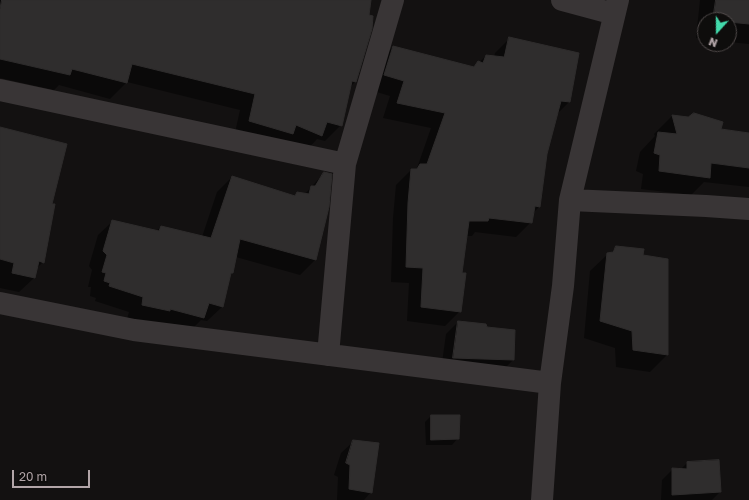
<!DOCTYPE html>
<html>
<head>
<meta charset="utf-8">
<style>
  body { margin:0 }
  #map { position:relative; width:749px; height:500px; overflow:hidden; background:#131111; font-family:"Golos Text",sans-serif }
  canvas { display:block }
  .north { position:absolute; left:697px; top:12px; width:40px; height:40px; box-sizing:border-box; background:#0e0d0c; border:1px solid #504a4a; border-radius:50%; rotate:201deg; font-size:11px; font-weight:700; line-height:16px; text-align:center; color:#b2a5a8 }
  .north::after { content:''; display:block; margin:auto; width:14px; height:18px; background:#42daab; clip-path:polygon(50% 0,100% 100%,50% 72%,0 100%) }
  .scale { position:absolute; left:12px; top:470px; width:78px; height:18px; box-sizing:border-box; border:2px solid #b2a5a8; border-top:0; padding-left:5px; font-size:12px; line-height:14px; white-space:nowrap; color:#b2a5a8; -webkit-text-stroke:3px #0e0d0c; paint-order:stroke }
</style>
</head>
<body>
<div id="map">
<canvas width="749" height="500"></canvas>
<div class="north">N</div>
<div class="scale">20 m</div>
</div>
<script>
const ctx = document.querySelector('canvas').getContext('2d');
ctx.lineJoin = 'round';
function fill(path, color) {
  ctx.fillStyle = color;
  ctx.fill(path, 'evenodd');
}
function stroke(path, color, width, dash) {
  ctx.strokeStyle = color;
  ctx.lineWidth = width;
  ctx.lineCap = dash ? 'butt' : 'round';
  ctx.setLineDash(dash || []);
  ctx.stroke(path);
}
fill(new Path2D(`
  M0,0H370L355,82L350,87L341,125L325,141L317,139L306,151L234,137L240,110L127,82L110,99L59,85L54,90L0,78Z
  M700,0H749V44L729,42V20H705V39L696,38Z
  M510,38L569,102L557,114L546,154L539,207L533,213L531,222L516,237L475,232L472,236H466L461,274L460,311L445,326L407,321L409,283L391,282L393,218L396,185L411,170H416L417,168L431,128L383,118L390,96L370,90L378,62L393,47L473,68L486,56L494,57L495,53Z
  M672,116L688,118L719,130L749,134V187L704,182L691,195L641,189L643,174L636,171L640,152L655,136L654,134Z
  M0,127L51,204L43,262L36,269L34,278L19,292L0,288Z
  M324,173L328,206L315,260L300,275L236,257L232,273L229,276L222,307L207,321L201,320L189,332L127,319L129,312L95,301L96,298L90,296L91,287H88L92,270L89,266L98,235L113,221L156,231L161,227L202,237L217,192L232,177L294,196L297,193L305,194Z
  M616,247L642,256L667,260V355L650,372L616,367L615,348L584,338L590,271L608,254H610Z
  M458,322L486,328L513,360L501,372L441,370L446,334Z
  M431,416L458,438L452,445H426L425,422Z
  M354,441L371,492L364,500H337L338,477L334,475L341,453Z
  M687,463L720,492L712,500H661L662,480L673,469H681Z`), '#0007');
const building = new Path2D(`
  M2,0H371L369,15L373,16L372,29L356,82L352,81L342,126L327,122L322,136L296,125L293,134L249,121L255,94L132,64L127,83L72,69L70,75L0,59V9Z
  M716,0H749V24L729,22V20H713Z
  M509,37L579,53L570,102L561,101L547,154L540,207L535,206L532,223L489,218L488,221H469L462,273H466L461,312L421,307L423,268L406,267L408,203L411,169H417L420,164H427L445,113L397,103L404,81L384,75L393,46L474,67L478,61L483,63L486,55L504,57Z
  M694,113L723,122L721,129L749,133V168L711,163L710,178L659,171L660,155L654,153L658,132L677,134L672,115L688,117Z
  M0,127L67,144L52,204H55L44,263L39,261L35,278L12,273L14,263L0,259Z
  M324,172L332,174L329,207L316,260L240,239L233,273H231L223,307L209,303L204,318L170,309V311L142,305L143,297L109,286L110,283L104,281L106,273L102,272L107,255L103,251L112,220L159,231L161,226L211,238L232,176L295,196L297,192L309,194L311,186H315Z
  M616,246L644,249L643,255L668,259V355L633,350L632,331L600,321L607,253L613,252Z
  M458,321L486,324L487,327L515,330L514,360L453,358Z
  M431,415H460L459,439L431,440Z
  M353,440L379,443L372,493L349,489L350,465L346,463Z
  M719,460L721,492L672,495V468L687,469V462Z`);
fill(building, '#2f2d2d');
stroke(building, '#2e2c2c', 1);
stroke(new Path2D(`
  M562,0L614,14
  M0,90L345,164
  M570,200L706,206L749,209
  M0,303L134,330L550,383
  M328,355L345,164L393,0
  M542,500L550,383L563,286L570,200L618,0`), '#393536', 22);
</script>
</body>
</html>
